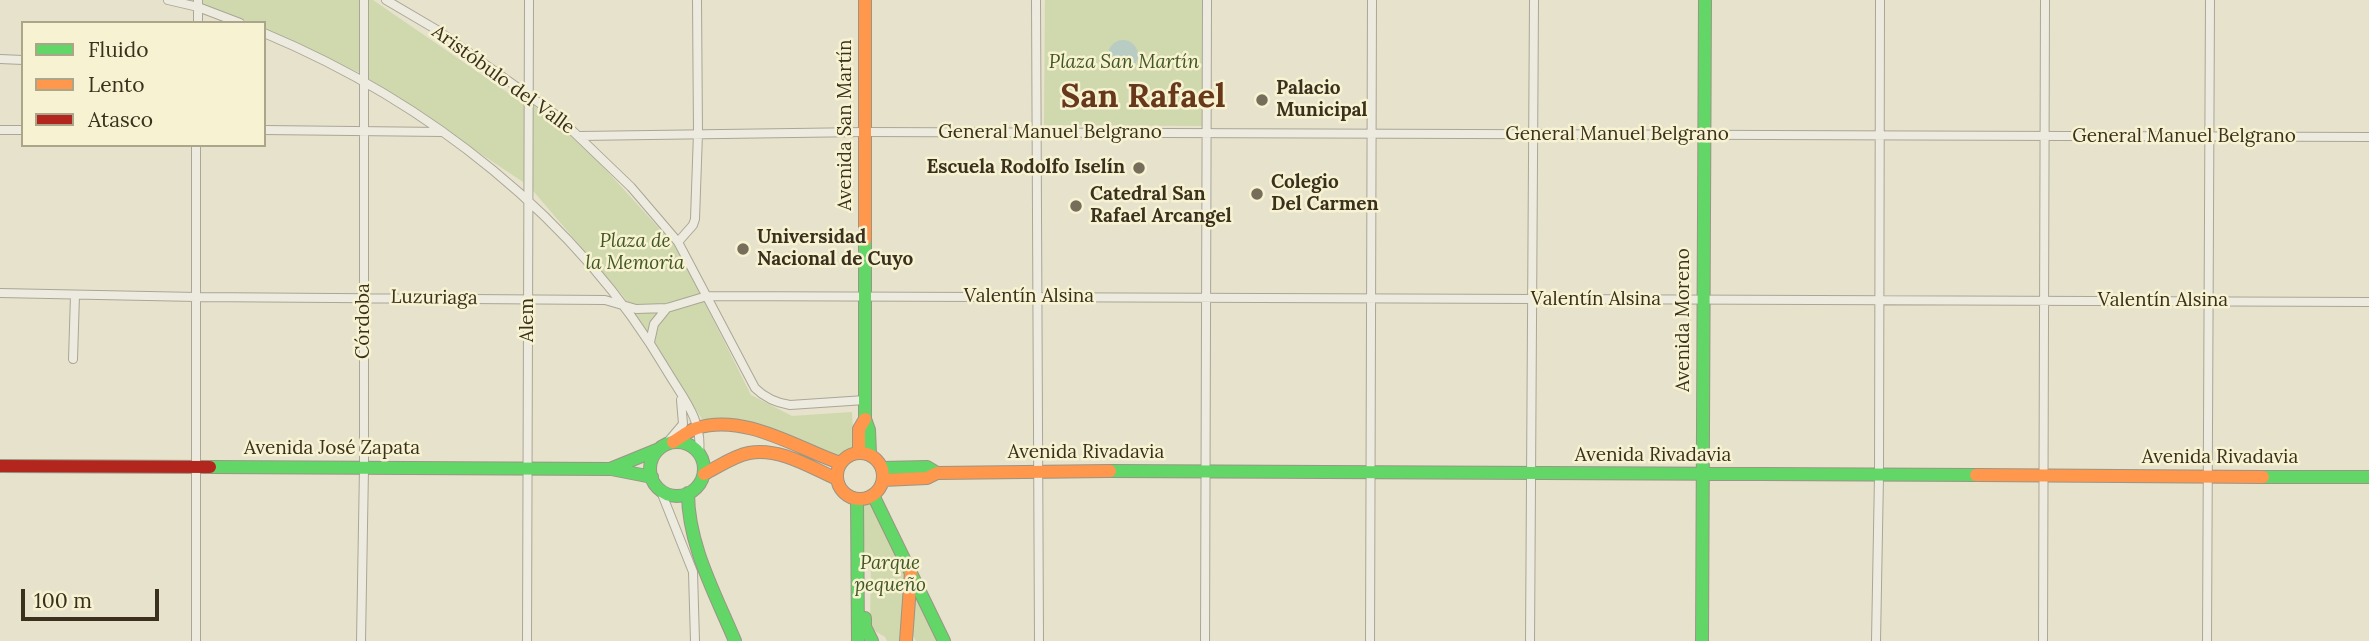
<!DOCTYPE html>
<html>
<head>
<meta charset="utf-8">
<style>
  body { margin:0 }
  #map { position:relative; width:2369px; height:641px; overflow:hidden; background:#e6e2cc; font-family:Lora,serif }
  canvas { display:block }
  .legend { position:absolute; left:21px; top:21px; width:245px; height:126px; box-sizing:border-box; background:#f7f3d2; border:2px solid #aba58a; margin:0; padding:9px 12px; list-style:none; font-size:21px; color:#3a301d }
  .legend li { display:flex; align-items:center; gap:14px; height:35px }
  .legend b { width:35px; border:2px solid #aba58a }
  .scale { position:absolute; left:21px; top:589px; width:138px; height:32px; box-sizing:border-box; border:4px solid #3a301d; border-top:0; padding-left:9px; font-size:21px; line-height:24px; white-space:nowrap; color:#3a301d; -webkit-text-stroke:5px #f7f3d2; paint-order:stroke }
</style>
</head>
<body>
<div id="map">
<canvas width="2369" height="641"></canvas>
<ul class="legend">
<li><b style="height:9px;background:#63d668"></b>Fluido</li>
<li><b style="height:9px;background:#ff974d"></b>Lento</li>
<li><b style="height:9px;background:#b3261e"></b>Atasco</li>
</ul>
<div class="scale">100 m</div>
</div>
<script>
const ctx = document.querySelector('canvas').getContext('2d');
ctx.lineJoin = 'round';
function fill(path, color) {
  ctx.fillStyle = color;
  ctx.fill(path, 'evenodd');
}
function stroke(path, color, width, dash) {
  ctx.strokeStyle = color;
  ctx.lineWidth = width;
  ctx.lineCap = dash ? 'butt' : 'round';
  ctx.setLineDash(dash || []);
  ctx.stroke(path);
}
function write(font, color, halo, rows, align = 'center') {
  ctx.font = font + ' Lora,serif';
  ctx.lineWidth = 5;
  ctx.setLineDash([]);
  ctx.textBaseline = 'middle';
  ctx.strokeStyle = halo;
  ctx.fillStyle = color;
  for (const [text, x, y, turn = 0] of rows) {
    ctx.save();
    ctx.translate(x, y);
    ctx.rotate((+turn || 0) * Math.PI / 180);
    ctx.textAlign = isNaN(turn) ? turn : align;
    if (halo) ctx.strokeText(text, 0, 0);
    ctx.fillText(text, 0, 0);
    ctx.restore();
  }
}
fill(new Path2D(`
  M184,0H373L533,110V105L577,138L677,248L751,395L792,416L852,412L854,450L834,457L775,431L737,419H702L623,296L529,186L360,73L264,31V23C232,23 215,4 184,0Z
  M1045,0H1204L1203,126L1044,125Z
  M872,500L911,571L902,641H887L885,637L870,628L871,562L865,553L860,503Z
  M916,592L940,641H916L910,629Z`), '#d0d8ae');
fill(new Path2D(`
  M1108 55a15 15 0 1 1 30 0a15 15 0 1 1-30 0Z`), '#b8ccc3');
const street = new Path2D(`
  M168,0L198,7L240,23
  M386,0L437,30L556,115L631,187L678,242L755,388C765,398 777,403 790,405L865,400
  M1036,0L1039,641
  M198,23V0
  M264,33C427,101 577,218 667,371C683,398 703,420 699,453
  M0,59L23,60
  M0,130H23
  M264,130L443,132
  M579,136L865,132L2369,137
  M196,145V641
  M678,242L693,225L695,219L698,133L697,0
  M0,293L197,297L605,300L636,309L667,308L707,296L2369,302
  M650,342L654,324L667,308
  M73,359L75,295
  M666,444L683,424L681,400
  M660,489L693,572L695,641
  M361,641L364,468V0
  M527,641L529,0
  M1205,641L1207,0
  M1370,641L1372,0
  M1530,641L1534,0
  M1876,641L1879,476L1880,0
  M2043,641L2045,0
  M2207,641L2210,0`);
const fast = new Path2D(`
  M865,240V419L869,430L870,454
  M650 469a27 27 0 1 1 54 0a27 27 0 1 1-54 0Z
  M210,467L610,469L659,449
  M882,468L927,467L937,473
  M611,469L652,477
  M1110,471L1976,475
  M2263,477H2369
  M688,493C688,545 715,593 735,641
  M873,495L944,641
  M857,499L858,641
  M865,618V627L872,641
  M1702,641L1705,0`);
const slow = new Path2D(`
  M865,0V240
  M673,442C681,437 688,431 697,428C744,413 797,448 840,463
  M859,452V429L865,419
  M837 476a23 23 0 1 1 46 0a23 23 0 1 1-46 0Z
  M704,474C718,467 733,456 749,453C779,447 810,467 837,479
  M1976,475L2263,477
  M883,480L927,478L937,473L1110,471
  M906,641L911,572`);
const jam = new Path2D(`
  M0,466L210,467`);
stroke(street, '#aba696', 10);
stroke(fast, '#9a9585', 14);
stroke(slow, '#9a9585', 14);
stroke(jam, '#9a9585', 14);
stroke(street, '#edebdf', 8);
stroke(fast, '#63d668', 12);
stroke(slow, '#ff974d', 12);
stroke(jam, '#b3261e', 12);
for (const [x, y, r, color] of [
  [1262,100,7,"#766e5a"],
  [1139,168,7,"#766e5a"],
  [1257,194,7,"#766e5a"],
  [1076,206,7,"#766e5a"],
  [743,249,7,"#766e5a"]
]) {
  const dot = new Path2D();
  dot.arc(x, y, r, 0, 2 * Math.PI);
  ctx.fillStyle = color;
  ctx.fill(dot);
  stroke(dot, '#f7f3d2', 2.5);
}
write('italic 19px', '#415723', '#f7f3d2', [
  ["Plaza San Martín",1124,63],
  ["Plaza de",635,242],
  ["la Memoria",635,264],
  ["Parque",890,564],
  ["pequeño",890,586]
]);
write('19px', '#3a301d', '#f7f3d2', [
  ["Aristóbulo del Valle",503,80,36],
  ["Avenida San Martín",846,125,-90],
  ["General Manuel Belgrano",1050,133],
  ["General Manuel Belgrano",1617,135],
  ["General Manuel Belgrano",2184,137],
  ["Valentín Alsina",1029,297],
  ["Luzuriaga",434,298,1],
  ["Valentín Alsina",1596,300],
  ["Valentín Alsina",2163,301],
  ["Alem",528,320,-90],
  ["Avenida Moreno",1684,320,-90],
  ["Córdoba",364,321,-90],
  ["Avenida José Zapata",332,449],
  ["Avenida Rivadavia",1086,453],
  ["Avenida Rivadavia",1653,456],
  ["Avenida Rivadavia",2220,458]
]);
write('bold 19px', '#3a301d', '#f7f3d2', [
  ["Palacio",1276,89],
  ["Municipal",1276,111],
  ["Escuela Rodolfo Iselín",1125,168,"right"],
  ["Colegio",1271,183],
  ["Del Carmen",1271,205],
  ["Catedral San",1090,195],
  ["Rafael Arcangel",1090,217],
  ["Universidad",757,238],
  ["Nacional de Cuyo",757,260]
], 'left');
write('bold 33px', '#68381b', '#f7f3d2', [
  ["San Rafael",1143,98]
]);
</script>
</body>
</html>
